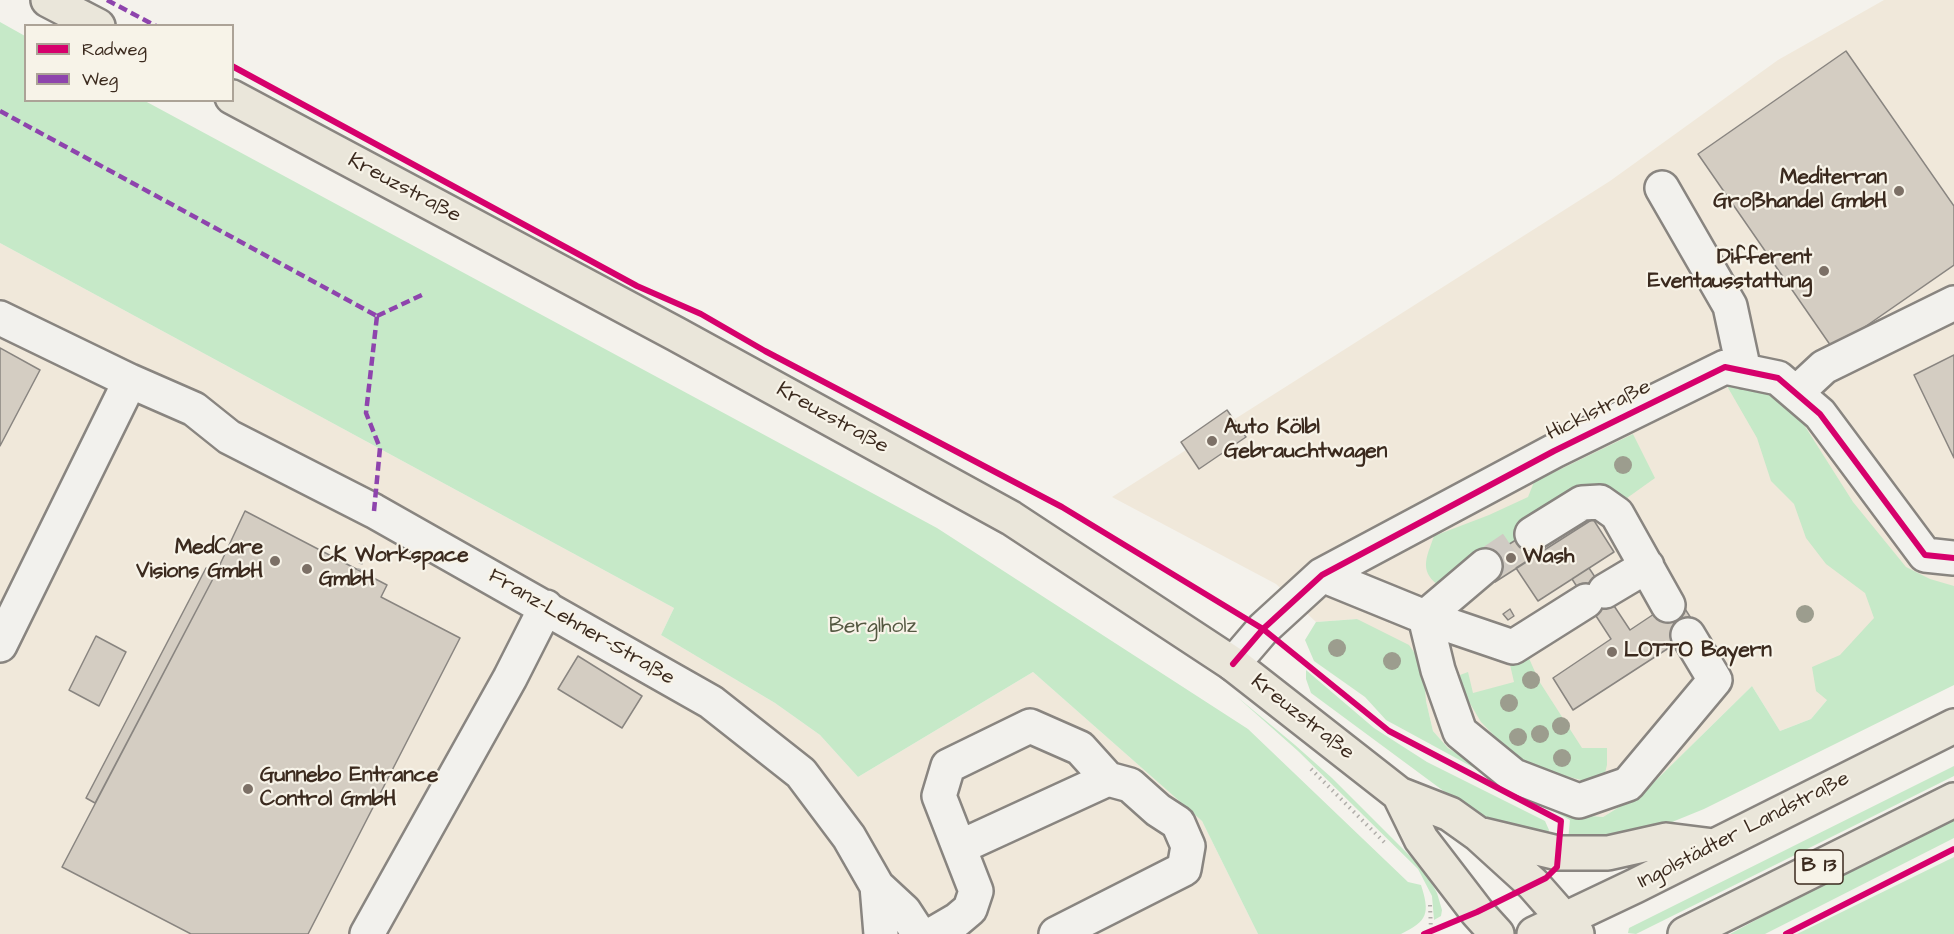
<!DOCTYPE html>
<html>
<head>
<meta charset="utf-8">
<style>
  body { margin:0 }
  #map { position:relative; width:1954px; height:934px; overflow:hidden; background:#f4f2ec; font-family:"Architects Daughter",sans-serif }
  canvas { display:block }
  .legend { position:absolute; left:24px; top:24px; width:210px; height:78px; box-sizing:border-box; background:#f7f3e8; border:2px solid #aca397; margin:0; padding:8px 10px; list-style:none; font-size:18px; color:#3b2a1e }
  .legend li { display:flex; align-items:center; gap:12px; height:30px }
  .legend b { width:30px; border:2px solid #aca397 }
</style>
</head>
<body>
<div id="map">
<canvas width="1954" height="934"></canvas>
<ul class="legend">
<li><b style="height:8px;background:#d6006c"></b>Radweg</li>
<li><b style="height:8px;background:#8e44ad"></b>Weg</li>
</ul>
</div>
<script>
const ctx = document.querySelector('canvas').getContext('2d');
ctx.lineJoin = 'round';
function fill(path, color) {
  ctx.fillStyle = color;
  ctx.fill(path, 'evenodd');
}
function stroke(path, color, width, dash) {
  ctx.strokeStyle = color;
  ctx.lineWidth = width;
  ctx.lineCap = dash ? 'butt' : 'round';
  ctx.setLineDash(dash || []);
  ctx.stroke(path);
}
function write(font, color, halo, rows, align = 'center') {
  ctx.font = font + ' "Architects Daughter",sans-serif';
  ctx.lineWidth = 4.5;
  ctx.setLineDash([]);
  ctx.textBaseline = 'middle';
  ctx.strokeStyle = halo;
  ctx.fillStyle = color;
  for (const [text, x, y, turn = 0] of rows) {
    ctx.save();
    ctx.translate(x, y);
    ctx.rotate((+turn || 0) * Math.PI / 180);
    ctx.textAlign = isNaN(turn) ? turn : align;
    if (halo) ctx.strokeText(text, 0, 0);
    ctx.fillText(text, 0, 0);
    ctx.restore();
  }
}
fill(new Path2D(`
  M1884,0H1954V595L1827,700L1811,719L1780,731L1752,686L1645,791L1603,817L1578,815L1478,766L1448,748L1433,731L1426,701L1357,619L1316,622L1276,584L1112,497L1610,181L1778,60Z
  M0,243L674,608L661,635L775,703L820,735L858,777L1033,672L1202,821L1258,934H0Z`), '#f0e8da');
fill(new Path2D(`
  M0,22L25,36L26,100L145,101L937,528L1248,729L1408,882L1421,885C1430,913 1428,921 1401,934H1258L1202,821L1033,672L858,777L820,735L775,703L661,635L674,608L0,243Z
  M1753,384L1777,391L1801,420L1853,502L1906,567L1930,579L1954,586V685L1704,809L1650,831L1617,839L1568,841L1570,820L1386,720L1365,697L1314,661L1305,640L1316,622L1357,619L1409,645L1423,665L1426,701L1433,731L1448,748L1478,766L1578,815L1603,817L1645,791L1752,686L1780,731L1811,719L1827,700L1816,691L1812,667L1840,655L1874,618L1865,593L1826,564L1806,538L1794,504L1771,481L1757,438L1727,386Z
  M1633,434L1655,478L1627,498L1597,489L1442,588C1418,572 1426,559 1434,536L1489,515L1528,497L1534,482Z
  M1508,656H1528L1539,681L1582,748H1607V765L1604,777L1585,781L1550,772L1512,754L1481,722L1462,690L1460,675L1468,672L1473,693L1514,682Z
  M1306,670L1374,728L1427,762L1545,821L1549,830L1547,839L1476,815L1311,693L1306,679Z
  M1236,696L1295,745L1332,778L1424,870L1437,893L1442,910L1441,916L1434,920L1432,896L1418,869L1298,751Z
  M1954,766V776L1636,934L1628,933L1629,928Z
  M1954,818V838L1765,934H1730L1817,887Z
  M1954,857V934H1797Z`), '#c6e9c8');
const building = new Path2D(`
  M1846,51L1954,206V265L1833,349L1698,154Z
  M0,348L40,370L0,446Z
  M1954,355V458L1914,375Z
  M1227,410L1246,437L1199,469L1181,442Z
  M245,511L387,585L381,597L460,638L308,934H191L62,867L216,573Z
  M1593,519L1614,552L1538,601L1516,568Z
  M1527,533L1532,534L1542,552L1495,582L1485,566L1479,563Z
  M206,568L216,573L95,803L86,798Z
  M1589,568L1630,630L1678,598L1698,629L1573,710L1553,678L1611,639L1572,579Z
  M1510,609L1514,616L1508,620L1503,614Z
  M96,636L126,652L99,706L69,690Z
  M578,656L642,696L622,728L558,689Z`);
fill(building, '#d4cdc2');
stroke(building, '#898580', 1.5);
stroke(new Path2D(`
  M1485,566L1532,534`), '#cfcac3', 33, [33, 16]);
const minor = new Path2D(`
  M1662,188L1730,306L1744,371
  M0,318L130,381
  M1796,393L1824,367L1954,303
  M1532,534L1582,503L1600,502L1617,514L1668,605
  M1322,575L1425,617L1438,670L1460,732L1514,776L1579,801L1628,784L1715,680L1688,635
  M1605,591L1647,566
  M1425,617L1513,647L1586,601
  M1425,617L1485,566
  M0,645L130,381L194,409L229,437L374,511L711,702L801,773L849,837L877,886L904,911L919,934
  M1233,664L1263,629L1322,575L1554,451L1725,367L1778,378L1820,414L1925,555L1954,558
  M960,847L1108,779
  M877,886L881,934
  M367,934L510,678L546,607
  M933,934L957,920L970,909L976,891L939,796L948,766L1030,726L1080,748L1108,779L1130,785L1158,810L1178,823L1188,846L1184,869L1056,934`);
const major = new Path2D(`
  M48,0L98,26
  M232,97L676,334L1011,518L1233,664L1399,794L1450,814L1478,834L1533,884L1577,934
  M1399,794L1421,839L1477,912L1497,934
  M1483,835L1558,853H1608L1666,840L1714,846
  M1534,934L1635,886L1954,726
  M1685,934L1954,800`);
stroke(minor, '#898580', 38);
stroke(major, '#898580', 38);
stroke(new Path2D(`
  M359,570L366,544
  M1311,769L1386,844
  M1430,905L1431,931`), '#b1aeaa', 4, [1.5, 4.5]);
stroke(minor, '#f2f1ed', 33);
stroke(major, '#eae6da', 33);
stroke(new Path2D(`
  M107,0L156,26
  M0,111L377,316
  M377,316L424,294
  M374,511L380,448L366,413L377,316`), '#8e44ad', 4.5, [9, 4.5]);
stroke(new Path2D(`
  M232,66L637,286L701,314L765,351L1062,507L1263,629L1389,731L1561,821L1557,867L1546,878L1477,912L1424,934
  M1233,664L1263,629L1322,575L1554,451L1725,367L1778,378L1820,414L1925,555L1954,558
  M1786,934L1954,849`), '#d6006c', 6);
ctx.fillStyle = '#9c9d8e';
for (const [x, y] of [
  [1623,465],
  [1805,614],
  [1337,648],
  [1392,661],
  [1531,680],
  [1509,703],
  [1561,726],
  [1540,734],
  [1518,737],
  [1562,758]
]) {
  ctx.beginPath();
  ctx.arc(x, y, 9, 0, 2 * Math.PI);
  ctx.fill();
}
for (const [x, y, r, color] of [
  [1899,191,6,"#7c7066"],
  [1824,271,6,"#7c7066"],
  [1212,441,6,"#7c7066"],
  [1511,558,6,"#7c7066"],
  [275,561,6,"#7c7066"],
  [307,569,6,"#7c7066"],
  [1612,652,6,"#7c7066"],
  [248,789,6,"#7c7066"]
]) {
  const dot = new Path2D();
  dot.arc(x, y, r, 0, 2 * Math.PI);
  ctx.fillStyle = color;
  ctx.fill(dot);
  stroke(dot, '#f7f3e8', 2);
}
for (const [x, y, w] of [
  [1819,867,48]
]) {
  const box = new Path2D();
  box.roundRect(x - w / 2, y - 17, w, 34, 4.5);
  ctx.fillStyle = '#f7f3e8';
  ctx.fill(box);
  stroke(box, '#3b2a1e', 1.5);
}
write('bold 20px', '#3b2a1e', null, [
  ["B 13",1819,867]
]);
write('bold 21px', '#3b2a1e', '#f7f3e8', [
  ["Mediterran",1887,179,"right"],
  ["Großhandel GmbH",1887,203,"right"],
  ["Different",1812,259,"right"],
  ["Eventausstattung",1812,283,"right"],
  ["Auto Kölbl",1224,429],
  ["Gebrauchtwagen",1224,453],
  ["MedCare",263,549,"right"],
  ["Visions GmbH",263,573,"right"],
  ["CK Workspace",319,557],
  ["GmbH",319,581],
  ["Wash",1523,558],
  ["LOTTO Bayern",1624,652],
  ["Gunnebo Entrance",260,777],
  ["Control GmbH",260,801]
], 'left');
write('21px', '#3b2a1e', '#f7f3e8', [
  ["Kreuzstraße",404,189,28],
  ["Hicklstraße",1599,411,-26],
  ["Kreuzstraße",832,419,29],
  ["Franz-Lehner-Straße",581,628,30],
  ["Kreuzstraße",1302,718,38],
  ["Ingolstädter Landstraße",1744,831,-27]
]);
write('21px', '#545841', '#f7f3e8', [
  ["Berglholz",873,628]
]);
</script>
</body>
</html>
